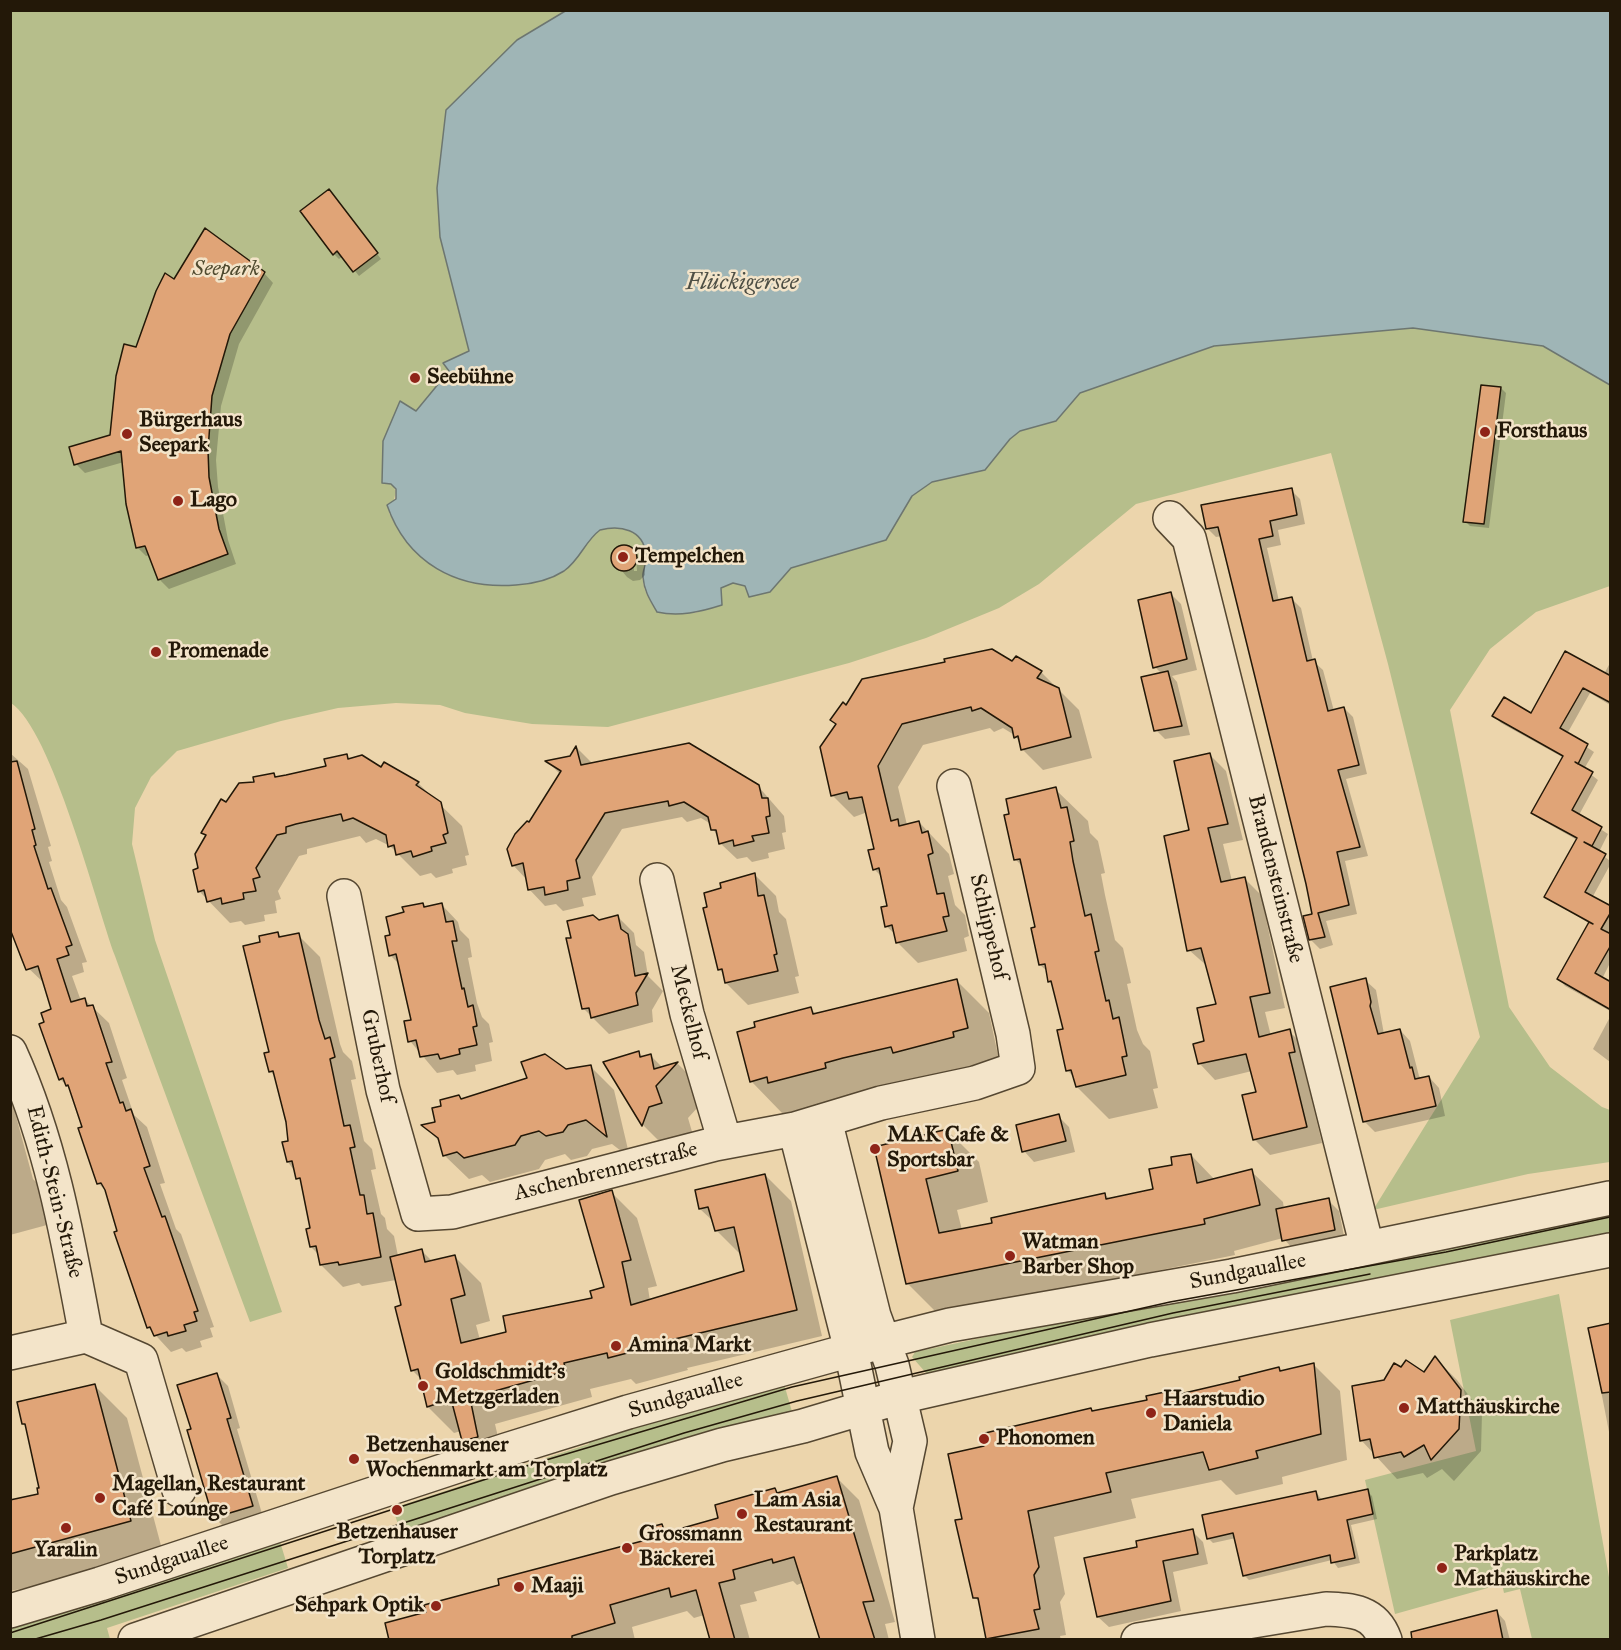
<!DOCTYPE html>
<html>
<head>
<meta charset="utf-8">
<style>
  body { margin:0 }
  #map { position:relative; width:1621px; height:1650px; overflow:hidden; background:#ecd5ac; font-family:"IM FELL Great Primer",serif }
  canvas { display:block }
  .frame { position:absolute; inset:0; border:12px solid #231808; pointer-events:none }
</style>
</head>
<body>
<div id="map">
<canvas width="1621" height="1650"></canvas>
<div class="frame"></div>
</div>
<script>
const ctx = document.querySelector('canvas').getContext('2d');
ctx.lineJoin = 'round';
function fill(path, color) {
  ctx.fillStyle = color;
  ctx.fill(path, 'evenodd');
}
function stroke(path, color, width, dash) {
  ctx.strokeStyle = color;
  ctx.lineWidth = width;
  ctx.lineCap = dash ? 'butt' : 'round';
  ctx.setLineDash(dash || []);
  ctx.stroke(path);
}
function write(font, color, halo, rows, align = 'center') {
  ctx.font = font + ' "IM FELL Great Primer",serif';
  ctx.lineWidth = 5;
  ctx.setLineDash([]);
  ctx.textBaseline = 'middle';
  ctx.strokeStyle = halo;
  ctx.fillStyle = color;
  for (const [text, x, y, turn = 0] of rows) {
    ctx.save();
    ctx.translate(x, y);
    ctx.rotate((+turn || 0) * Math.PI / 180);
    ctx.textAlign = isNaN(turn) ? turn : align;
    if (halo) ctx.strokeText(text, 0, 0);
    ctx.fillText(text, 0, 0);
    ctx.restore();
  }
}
fill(new Path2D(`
  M10,11H566L517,40L440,237L469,351L443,363L449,371L416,411L400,402L383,441L382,482C403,482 394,501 389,513C414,564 458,590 515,585C530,584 550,581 563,571C577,561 586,537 599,531C609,525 625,526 634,533C650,543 645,559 643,574C641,588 650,601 657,612L695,613L721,605V588L733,582L770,592L791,568L885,540L912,496L932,482L985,470L1010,439L1020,431L1056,421L1080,393L1214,346L1413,328L1543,346L1610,385V586L1536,612L1490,649L1450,710L1509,1007L1550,1067L1602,1107L1610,1110V1162L1528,1174L1373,1210L1480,1037L1388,664L1331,453L1136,504L1039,584L999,608L926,638L849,663L608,727L532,724L465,713L440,705L396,703L338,708L281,721L177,751L151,777L135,808L132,844L155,940L282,1312L250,1322C205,1200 159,1079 115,956C96,904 52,730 11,703Z
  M1610,1211V1235L927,1374L912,1357L915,1352L1170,1298Z
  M1559,1294L1610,1583V1639H1532L1520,1589L1504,1593L1502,1584L1395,1614L1365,1480L1476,1451L1450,1320Z
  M782,1377L793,1415L402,1538L393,1508L589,1444L587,1433Z
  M278,1535L288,1568L107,1628L110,1639L11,1640V1621Z`), '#b6be8b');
const water = new Path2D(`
  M567,10L1610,11V385L1543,346L1413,328L1214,346L1080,393L1056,421L1020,431L1010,439L985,470L932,482L912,496L886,540L791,568L770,592L749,597L745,586L733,583L721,588L722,605C700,612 679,617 657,612C650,600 644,591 643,577C642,570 648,562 646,554C643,529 620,525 600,530C585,541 580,560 564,571C550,580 532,584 516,585C457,590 407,563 387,505L396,499V489L391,484L382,483L383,441L400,401L416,411L449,371L443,363L469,351L440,237L437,188L446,110L517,40Z`);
fill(water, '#9fb5b6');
stroke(water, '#6d7670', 1.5);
fill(new Path2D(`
  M329,191L381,259L359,276L343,256L339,259L334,254Z
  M264,273L273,283L239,344L221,406L216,460L218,487L228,540L236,564L169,589L159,579L151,555L146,556L137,547L124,462L85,473L76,464L111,436L137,349L175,281Z
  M1501,388L1506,393L1489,528L1470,526L1465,521Z
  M1291,490L1300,499L1305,524L1278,530L1281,545L1267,548L1279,601L1292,599L1301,608L1313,661L1323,670L1334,711L1344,708L1353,717L1367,774L1346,779L1368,856L1345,861L1357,914L1326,921L1333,945L1320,949L1311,940L1314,915L1222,536L1216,537L1207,528Z
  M627,548L645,564V575L640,580L633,581L627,577L612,559L617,549ZM633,557H636L637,571H634Z
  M1171,594L1181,604L1197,670L1172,676L1177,682L1190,735L1165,739L1156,730L1162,674L1155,667Z
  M1013,663L1041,672L1079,710L1092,758L1043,770L1022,749L1016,736L1003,728L994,732L990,728L923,745L898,787L907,825L919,822L949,854L954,874L948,876L955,905L965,915L969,936L964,938L967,951L918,963L897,942L896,935L886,926L889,907L883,878L874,869L876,850L868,817L865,813L854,817L833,796L847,707Z
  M1610,663V705L1590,693L1567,734L1594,752L1584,769L1598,780L1579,815L1608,834L1599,852L1610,861V865L1592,898L1610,908V930L1608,934L1610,936V963L1602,979L1610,984V1011L1565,986L1559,979L1590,924L1545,896L1577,840L1540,819L1533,813L1564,758L1501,723L1494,716L1532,715L1604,674Z
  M577,748L593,764L758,786L784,816L786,832L782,833L785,849L768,853L769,858L752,862L747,857L737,859L720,843L711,824L701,818L687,822L682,817L622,829L592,877L596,895L582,898L584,906L563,911L556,904L545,906L529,889L527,880L513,865L529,825L560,774L548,762L571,757Z
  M10,753L28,769L51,846L48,847L52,861L49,862L61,900L67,907L87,962L82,963L84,972L72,976L81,1001L84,999L109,1023L127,1078L122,1080L134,1115L147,1127L165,1183L160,1184L176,1229L181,1234L214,1327L210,1328L213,1337L200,1341L202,1347L186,1352L182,1348L171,1352L148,1327L107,1192L98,1183L71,1090L60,1079L46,1023L53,1010L46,985L22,962L10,928Z
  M346,755L351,760L381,769L385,764L418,783L462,826L469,855L465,856L467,865L452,869L453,873L436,878L431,873L420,876L390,846L376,839L366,843L360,836L307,849V854L299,856L278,891L281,899L275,901L277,913L264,915L265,921L245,925L241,921L230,923L199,891V870L207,836L203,832L226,804L256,783L274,774L277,778L328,767Z
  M1210,755L1226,771L1243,840L1223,844L1232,881L1245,879L1261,895L1285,1008L1265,1012L1271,1036L1289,1031L1305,1047L1310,1067L1304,1069L1322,1143L1270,1155L1254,1139L1257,1093L1252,1071L1215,1080L1200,1064L1195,1045L1206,1043L1217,1006L1207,966L1189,950L1191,831Z
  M1055,789L1088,821L1090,833L1098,841L1105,873L1101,874L1105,895L1115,940L1123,948L1131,983L1127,984L1137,1030L1143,1044L1150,1051L1158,1088L1153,1089L1158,1108L1109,1119L1077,1087L1075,1078L1067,1070L1064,1030L1053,985L1048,972L1040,965L1036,928L1023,867L1016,860L1006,817Z
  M754,874L776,896L779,912L786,919L799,976L795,977L799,993L748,1005L726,983L725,975L719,969L723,889Z
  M423,904L427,908L442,905L458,922L460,930L469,939L472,957L468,958L477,1003L482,1017L489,1024L493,1042L489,1043L492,1061L475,1065L476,1071L457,1075L453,1070L437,1073L410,1041L413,1021L399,964L390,955L391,936L406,914Z
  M617,916L634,933L636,945L644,952L648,976L663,991L652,1010L653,1022L609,1034L584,1009L573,939L599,922Z
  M278,933L282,938L298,935L320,957L340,1044L343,1052L352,1061L356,1079L351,1080L364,1141L372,1149L376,1169L371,1170L381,1214L385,1218L387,1229L394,1236L398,1256L421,1250L433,1262L455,1257L481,1283L490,1321L476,1325L480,1340L508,1333L594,1299L606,1288L611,1192L637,1218L657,1286L648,1288L650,1301L746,1272L742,1256L716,1230L714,1222L700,1209L765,1175L791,1201L822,1336L687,1368L688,1370L636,1384L631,1379L590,1389L592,1397L495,1424L504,1463L489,1466L463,1440L461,1431L454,1433L428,1407L422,1380L412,1370L396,1280L362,1286L359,1283L343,1287L321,1265L319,1255L311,1247L312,1229L303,1183L288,1162L290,1142L275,1076L270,1071L262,943Z
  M956,980L989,1013L999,1060L802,1115L797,1110L783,1114L751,1081L811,1009L816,1014Z
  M1365,980L1376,990L1384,1034L1400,1030L1410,1041L1419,1076L1422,1079L1429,1077L1439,1088L1445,1116L1375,1132L1364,1121Z
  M1610,1017V1062L1593,1049Z
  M638,1052L643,1057L651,1056L663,1068L678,1064L709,1095L688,1118L693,1135L674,1156L643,1125L605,1063Z
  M590,1066L614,1090L630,1158L612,1144L592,1149L587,1156L571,1160L565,1154L545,1160L539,1169L490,1182L482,1175L469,1179L444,1155L441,1143L424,1126L437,1123L462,1100Z
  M10,1094L33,1179L38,1184L47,1225L10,1235Z
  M1058,1116L1069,1127L1075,1152L1034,1162L1024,1151Z
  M948,1131L979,1162L988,1202L957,1210L962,1230L1105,1195L1110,1199L1155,1191L1174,1166L1191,1155L1215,1180L1251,1171L1283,1202L1284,1209L1328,1200L1339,1211L1345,1241L1295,1251L1283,1238L1234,1251L1235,1255L939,1315L908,1284L876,1148Z
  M1610,1325V1437L1589,1329Z
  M1435,1358L1457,1380L1482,1413L1481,1451L1454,1481L1442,1469L1427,1478L1423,1473L1397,1479L1362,1441L1385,1382L1401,1369L1424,1374Z
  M1314,1365L1340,1391L1347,1460L1282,1477L1283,1484L1236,1495L1221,1480L1131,1499L1136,1518L1054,1537L1065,1594L1060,1602L1066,1635L1060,1636L1061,1640L987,1638L981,1603L974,1597L964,1520L986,1447L1093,1413L1148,1401L1179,1391L1183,1395L1242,1381L1278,1369L1282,1372Z
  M217,1375L228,1386L240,1428L237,1429L263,1517L225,1528L214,1517L192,1430Z
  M95,1386L127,1418L163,1553L62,1581L10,1591V1502L40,1495L41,1489L28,1428L23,1424Z
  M837,1478L859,1500L895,1622L885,1624L889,1640H822L804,1582L797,1585L793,1581L754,1592L757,1601L740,1605L750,1640H711L704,1615L694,1618L687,1611L632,1627L635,1640H391L428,1613L501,1586L648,1541L661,1526L669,1534L720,1519L775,1489L779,1494Z
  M1367,1491L1372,1496L1377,1519L1351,1525L1360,1563L1338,1568L1332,1560L1249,1580L1244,1575L1236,1538L1213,1543L1208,1538L1316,1492L1322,1500Z
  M1192,1531L1203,1542L1208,1564L1173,1572L1181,1611L1109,1627L1098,1617L1139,1548Z
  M1497,1612L1505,1621L1510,1640H1449Z`), '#0003');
const building = new Path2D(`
  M329,189L378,253L353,272L337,251L333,255L300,211Z
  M205,228L265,272L230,334L212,396L208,450L209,477L219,529L228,554L158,580L145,546L136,548L126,504L121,451L74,465L69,447L110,435L116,376L124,344L136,347L156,291L165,273L174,279Z
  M1481,385L1501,387L1484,524L1463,522Z
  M1292,488L1297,515L1270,521L1273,536L1259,539L1273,601L1292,597L1307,661L1315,659L1328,711L1344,707L1359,765L1338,770L1360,847L1337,852L1349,905L1318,913L1325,937L1309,940L1303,916L1312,914L1306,884L1218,527L1206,529L1201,505Z
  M611 558a13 13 0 1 1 26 0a13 13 0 1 1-26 0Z
  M1171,592L1187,659L1153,668L1138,600Z
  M992,649L1012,661L1016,656L1042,671L1037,678L1059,688L1071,737L1021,750L1018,736L1014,738L1012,728L981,708L972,711L971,707L902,724L878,766L891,821L898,819L899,826L919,821L922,833L928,831L933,853L928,855L937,894L944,893L949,916L943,917L947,931L896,943L892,925L885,927L881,907L887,906L879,868L873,870L868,850L874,849L862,797L849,799L847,792L831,796L820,747L836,724L830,720L843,702L846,705L862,679L945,662L944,659Z
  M1565,651L1611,676V703L1583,688L1560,728L1588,744L1578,764L1575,762L1593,772L1572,810L1602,827L1592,846L1584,842L1606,854L1585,892L1611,906V912L1601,929L1611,934V945L1595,973L1611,982V1010L1557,979L1589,922L1593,924L1544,897L1577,838L1531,813L1563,756L1492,716L1504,697L1531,713Z
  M1168,671L1182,726L1154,731L1141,677Z
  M689,743L759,785L762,798H768L770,816L766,817L769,833L752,836L754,841L734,846L733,840L719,844L716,830H711L708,817L684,802L669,806L668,801L605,813L576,860L580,878L567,881L568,890L545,895L544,887L528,890L523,863L512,866L507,849L515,834L527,821L529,822L561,771L545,761L570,756L576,746L581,765Z
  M1210,753L1228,824L1208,828L1221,882L1245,877L1270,993L1250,997L1259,1037L1290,1029L1295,1052L1289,1053L1307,1127L1253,1140L1242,1095L1256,1092L1246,1054L1198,1064L1193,1044L1204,1041L1197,1008L1216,1004L1201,948L1187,951L1164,836L1189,830L1174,761Z
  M347,754L348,759L362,755L381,767L384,762L419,782L416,785L441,802L448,833L443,835L446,843L431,847L432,851L413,857L411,851L396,855L394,845L388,847L386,835L353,818L343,821L341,814L296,824L286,827V833L277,835L256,868L260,877L253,879L256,891L243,893L244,899L222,904L221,898L207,902L204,890L198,892L193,870L198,868L195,854L206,835L201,833L221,799L226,802L239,783L254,782L253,777L274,773L275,777L286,775L326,766L324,759Z
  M17,761L35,829L32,830L36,845L34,846L48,889L51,888L72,945L66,947L69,955L57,959L59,965L71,1002L85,998L87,1006L93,1005L112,1062L106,1063L120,1103L123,1102L126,1111L131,1109L150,1166L144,1168L162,1217L165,1216L198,1311L194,1312L197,1321L184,1325L186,1331L168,1336L167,1332L154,1336L150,1327L147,1328L114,1232L117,1231L105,1190L101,1183L97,1184L78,1128L82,1127L68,1085L66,1086L63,1078L59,1080L39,1024L44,1022L41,1013L51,1009L38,966L26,970L10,929V762Z
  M1056,787L1061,808L1067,807L1074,841L1070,842L1073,861L1085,916L1091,914L1099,951L1095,952L1106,1001L1109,1000L1113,1019L1119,1017L1127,1056L1122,1057L1126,1075L1076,1087L1071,1070L1066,1071L1057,1030L1063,1029L1051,981L1048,982L1045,964L1039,965L1031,928L1035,927L1020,859L1014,860L1004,815L1009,814L1006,799Z
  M755,873L758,896L764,895L777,954L774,955L778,971L725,983L722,969L718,970L703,908L707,907L704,893L721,888L720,883Z
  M423,903L424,907L442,903L446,922L453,921L457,941H452L462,989L464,988L468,1007L473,1005L477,1026L473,1027L477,1045L459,1049L460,1054L440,1059L438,1054L420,1057L416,1040L408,1042L404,1021L411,1020L396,954L389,956L385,936L390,935L386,917L404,912L402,907Z
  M593,915L599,920L618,915L621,929L628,934L635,976L648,973L636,993L638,1005L591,1018L589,1008L582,1009L566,938H571L567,921Z
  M278,932L279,937L299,933L319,1020L325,1039L330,1037L335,1057L330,1059L344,1126L350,1125L355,1147L350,1148L360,1195H364L367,1214L373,1213L381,1257L339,1265L338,1262L320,1265L316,1246L310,1247L306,1229L310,1228L300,1178L296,1179L292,1161L287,1162L282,1142L288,1141L286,1122L273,1071L269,1072L264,1053L269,1052L243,946L260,942L259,936Z
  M1366,978L1371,1002L1370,1006L1378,1034L1400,1029L1410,1068L1412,1067L1415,1079L1429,1076L1436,1106L1363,1122L1330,987Z
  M957,979L968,1028L953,1032L954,1037L893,1053L891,1047L843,1058L825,1063L826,1068L768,1083L767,1077L750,1082L737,1032L755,1027L754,1022L811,1007L813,1014Z
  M639,1051L640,1057L651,1054L654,1069L678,1062L656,1086L662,1103L649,1107L642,1126L603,1062Z
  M545,1054L566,1069L591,1065L607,1137L586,1120L568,1125L563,1132L546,1136L539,1131L521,1136L515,1145L464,1158L457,1152L443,1156L438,1138L421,1125L435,1122L432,1108L441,1106L440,1100L459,1095L461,1099L527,1078L521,1062Z
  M1059,1114L1066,1141L1022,1152L1016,1125Z
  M948,1129L958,1171L926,1179L939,1233L992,1223L991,1218L1105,1193L1106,1199L1153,1189L1149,1169L1172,1165L1171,1157L1191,1154L1197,1183L1252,1169L1260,1205L1204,1219L1205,1224L906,1284L874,1147Z
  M765,1174L797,1310L662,1342V1344L608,1358L607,1353L564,1363L566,1371L470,1398L478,1437L462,1441L451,1399L427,1407L418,1369L411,1371L395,1307L401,1305L390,1257L422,1249L425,1262L455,1255L465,1295L451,1299L461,1343L506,1332L503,1316L592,1298L590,1291L604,1287L579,1200L612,1190L631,1260L622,1262L631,1305L744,1271L734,1227L715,1231L708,1207L699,1209L695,1190Z
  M1329,1198L1335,1230L1282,1241L1276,1209Z
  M1611,1323V1392L1602,1393L1588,1328Z
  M1435,1356L1461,1390L1459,1429L1431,1460L1424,1445L1404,1457L1401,1452L1374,1458L1370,1439L1360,1441L1352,1386L1384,1380L1394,1363L1401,1367L1406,1360L1424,1372Z
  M1314,1363L1321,1434L1256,1451L1258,1458L1209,1470L1203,1452L1106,1473L1111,1492L1028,1511L1039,1567L1034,1575L1040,1609L1034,1610L1039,1629L986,1639L978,1598H973L955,1520L962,1519L948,1454L984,1446L981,1434L1091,1408L1092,1411L1147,1400L1146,1396L1179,1389L1180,1394L1240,1380L1239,1377L1279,1367L1280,1371Z
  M217,1373L231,1418L227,1419L253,1506L213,1518L187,1430L191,1429L177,1385Z
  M95,1384L131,1521L10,1554V1500L38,1494L37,1488H39L25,1424H22L17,1402Z
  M837,1476L874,1601L863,1602L875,1640H820L794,1557L773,1563L772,1559L733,1570L735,1579L719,1583L735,1640H710L696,1590L671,1597L669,1588L610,1605L615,1623L572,1636V1640H389L385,1623L426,1612L424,1605L499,1585L498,1579L646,1540L643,1529L662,1524L665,1533L718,1518L715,1505L775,1488L777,1493Z
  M1368,1489L1373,1514L1347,1520L1355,1558L1331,1563L1330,1555L1243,1576L1233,1533L1207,1539L1202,1515L1316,1491L1318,1500Z
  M1193,1529L1198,1554L1163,1561L1171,1601L1097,1617L1084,1558L1137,1547L1136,1541Z
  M1497,1610L1503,1640H1412L1411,1632Z`);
fill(building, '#e0a477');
stroke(building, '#231808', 1.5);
const minor = new Path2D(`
  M1170,518L1189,538L1367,1247
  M657,880L687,1014L725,1142
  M344,896L383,1090L418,1214L452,1212L715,1144L795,1129L881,1103L975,1083L1018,1068L1013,1034L954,786
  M10,1052C51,1142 68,1239 86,1336
  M825,1120L874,1316L892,1365L910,1441L896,1508
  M795,1129L851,1350L872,1452L896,1508L918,1640
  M10,1353L86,1336L141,1360L179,1490
  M10,1611L100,1584L506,1450L628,1412L851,1350L950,1325L1232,1276L1610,1198
  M135,1640L611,1478L722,1445L803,1426L900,1397L1150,1340L1610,1250
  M1138,1640L1326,1609C1352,1610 1375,1611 1385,1640`);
stroke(minor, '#554731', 36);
stroke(minor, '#f3e4c9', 33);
stroke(new Path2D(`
  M10,1633L536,1463L792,1387L1170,1302L1446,1252L1610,1217
  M32,1640L101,1620L684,1433L797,1401L1173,1313L1370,1274`), '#231808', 1.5);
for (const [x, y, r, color] of [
  [415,378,6,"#8f2418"],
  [1485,432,6,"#8f2418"],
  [127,434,6,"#8f2418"],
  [178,501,6,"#8f2418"],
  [623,557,6,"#8f2418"],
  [156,652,6,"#8f2418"],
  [875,1149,6,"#8f2418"],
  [1010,1256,6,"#8f2418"],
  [616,1346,6,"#8f2418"],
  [423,1386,6,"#8f2418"],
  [1404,1408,6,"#8f2418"],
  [1151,1413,6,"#8f2418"],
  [984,1439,6,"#8f2418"],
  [354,1459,6,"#8f2418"],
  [100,1498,6,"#8f2418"],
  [397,1510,6,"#8f2418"],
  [742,1514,6,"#8f2418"],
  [66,1528,6,"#8f2418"],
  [627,1548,6,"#8f2418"],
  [1442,1568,6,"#8f2418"],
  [519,1587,6,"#8f2418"],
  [436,1606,6,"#8f2418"]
]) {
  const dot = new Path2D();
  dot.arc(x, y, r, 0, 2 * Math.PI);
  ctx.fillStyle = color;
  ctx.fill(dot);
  stroke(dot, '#f3e4c9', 2);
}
write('italic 22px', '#4f4a2f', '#f3e4c9', [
  ["Seepark",226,270]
]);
write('bold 22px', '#231808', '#f3e4c9', [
  ["Seebühne",427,378],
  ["Bürgerhaus",139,421],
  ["Seepark",139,446],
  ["Forsthaus",1497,432],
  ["Lago",190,501],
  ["Tempelchen",635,557],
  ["Promenade",168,652],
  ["MAK Cafe &",887,1136],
  ["Sportsbar",887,1161],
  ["Watman",1022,1243],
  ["Barber Shop",1022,1268],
  ["Amina Markt",628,1346],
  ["Goldschmidt's",435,1373],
  ["Metzgerladen",435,1398],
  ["Haarstudio",1163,1400],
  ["Daniela",1163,1425],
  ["Matthäuskirche",1416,1408],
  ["Phonomen",996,1439],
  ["Betzenhausener",366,1446],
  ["Wochenmarkt am Torplatz",366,1471],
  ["Magellan, Restaurant",112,1485],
  ["Café Lounge",112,1510],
  ["Lam Asia",754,1501],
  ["Restaurant",754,1526],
  ["Betzenhauser",397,1533,"center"],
  ["Torplatz",397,1558,"center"],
  ["Grossmann",639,1535],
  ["Bäckerei",639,1560],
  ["Yaralin",66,1551,"center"],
  ["Parkplatz",1454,1555],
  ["Mathäuskirche",1454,1580],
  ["Maaji",531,1587],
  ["Sehpark Optik",424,1606,"right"]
], 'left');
write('22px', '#231808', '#f3e4c9', [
  ["Brandensteinstraße",1275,879,76],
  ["Schlippehof",988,927,77],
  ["Meckelhof",688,1012,76],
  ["Gruberhof",377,1056,78],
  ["Aschenbrennerstraße",606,1172,-14],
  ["Edith-Stein-Straße",54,1192,76],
  ["Sundgauallee",1248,1272,-11],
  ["Sundgauallee",686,1396,-16],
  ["Sundgauallee",172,1561,-18]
]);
write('italic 24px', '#4e4f45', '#f3e4c9', [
  ["Flückigersee",742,283]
]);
</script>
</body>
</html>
